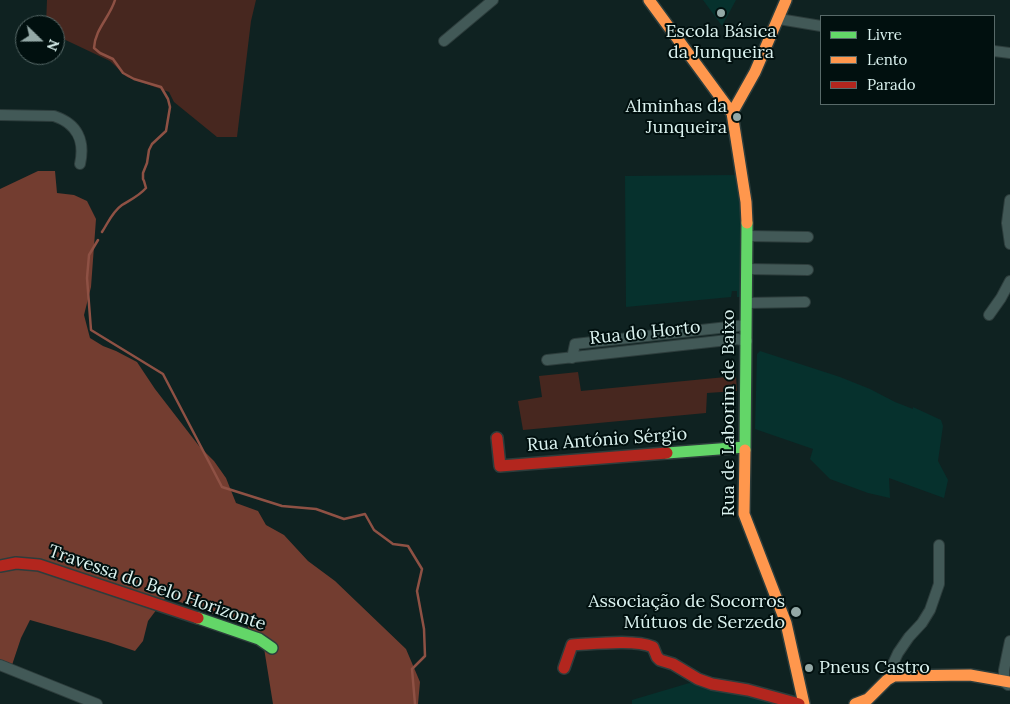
<!DOCTYPE html>
<html>
<head>
<meta charset="utf-8">
<style>
  body { margin:0 }
  #map { position:relative; width:1010px; height:704px; overflow:hidden; background:#0f2221; font-family:Lora,serif }
  canvas { display:block }
  .legend { position:absolute; left:820px; top:15px; width:175px; height:90px; box-sizing:border-box; background:#01100f; border:1px solid #586a69; margin:0; padding:6px 9px; list-style:none; font-size:15px; color:#dbf2ef }
  .legend li { display:flex; align-items:center; gap:10px; height:25px }
  .legend b { width:25px; border:1px solid #586a69 }
  .north { position:absolute; left:15px; top:15px; width:50px; height:50px; box-sizing:border-box; background:#01100f; border:1px solid #586a69; border-radius:50%; rotate:112deg; font-size:14px; font-weight:700; line-height:20px; text-align:center; color:#dbf2ef }
  .north::after { content:''; display:block; margin:auto; width:18px; height:22px; background:#94a9a7; clip-path:polygon(50% 0,100% 100%,50% 72%,0 100%) }
</style>
</head>
<body>
<div id="map">
<canvas width="1010" height="704"></canvas>
<ul class="legend">
<li><b style="height:6px;background:#63d668"></b>Livre</li>
<li><b style="height:6px;background:#ff974d"></b>Lento</li>
<li><b style="height:6px;background:#b3261e"></b>Parado</li>
</ul>
<div class="north">N</div>
</div>
<script>
const ctx = document.querySelector('canvas').getContext('2d');
ctx.lineJoin = 'round';
function fill(path, color) {
  ctx.fillStyle = color;
  ctx.fill(path, 'evenodd');
}
function stroke(path, color, width, dash) {
  ctx.strokeStyle = color;
  ctx.lineWidth = width;
  ctx.lineCap = dash ? 'butt' : 'round';
  ctx.setLineDash(dash || []);
  ctx.stroke(path);
}
function write(font, color, halo, rows, align = 'center') {
  ctx.font = font + ' Lora,serif';
  ctx.lineWidth = 4;
  ctx.setLineDash([]);
  ctx.textBaseline = 'middle';
  ctx.strokeStyle = halo;
  ctx.fillStyle = color;
  for (const [text, x, y, turn = 0] of rows) {
    ctx.save();
    ctx.translate(x, y);
    ctx.rotate((+turn || 0) * Math.PI / 180);
    ctx.textAlign = isNaN(turn) ? turn : align;
    if (halo) ctx.strokeText(text, 0, 0);
    ctx.fillText(text, 0, 0);
    ctx.restore();
  }
}
fill(new Path2D(`
  M703,0H736L722,26Z
  M736,175L741,216L743,297H737V291H732L731,297L626,307L625,176Z
  M760,351L840,377L870,389L895,402L913,409V407L941,420L943,426L938,461L948,480L944,498L889,478L890,498L868,493L830,479L810,459L813,449L755,429L757,354Z
  M696,681L791,704H632V700Z`), '#06312d');
fill(new Path2D(`
  M47,0H256L251,21L237,137H217L174,102L169,92L127,77L110,61L55,35V25H46Z
  M578,372L581,391L736,376L737,391L707,393L706,413L523,430L518,401L542,397L539,376Z`), '#47271f');
fill(new Path2D(`
  M38,171H55L57,193L74,195L87,201L96,219L91,287L84,315L90,338L103,346L116,351L137,362L155,389L199,446L214,461L226,478L236,503L258,511L266,525L284,535L308,561L335,581L406,649L420,682L418,704H273L264,648L247,626L166,597L148,621L143,641L135,651L108,642L30,620L21,638L12,665L0,660V189Z`), '#733d30');
stroke(new Path2D(`
  M102,232C108,223 112,212 122,205C130,200 139,196 146,188L144,181L143,179V173L147,163L149,150L152,144L166,131L170,107L168,99L161,87L134,79L123,73L113,59L100,53L94,48C95,29 110,17 115,0
  M98,240L89,255L87,278L91,330L163,374L222,487L282,506L316,509L344,519L365,514L374,530L393,544L408,546L422,569L417,591L424,629L425,656L412,669L415,704`), '#8e5144', 2.5);
const street = new Path2D(`
  M779,19L821,26
  M444,41L493,0
  M994,51L1010,53
  M0,115L54,116C78,124 85,141 80,164
  M1010,200L1007,223L1010,244
  M747,236L808,237
  M747,269L808,270
  M746,303L805,302
  M989,315L1001,298L1010,281
  M572,358L575,344L746,325
  M547,360L737,339L747,341
  M0,665L97,704
  M894,676L892,666L898,653L909,637L922,623L930,610L939,584V545
  M1008,685L1004,682V670L1010,641`);
const fast = new Path2D(`
  M745,450L747,223
  M667,453L745,447
  M198,618L259,639L272,648`);
const slow = new Path2D(`
  M649,0L732,113L746,202L747,223
  M732,113L755,72L786,0
  M745,450L744,514L786,623L804,704
  M855,704L868,699L887,680L894,676L970,675L1010,682`);
const jam = new Path2D(`
  M497,438L500,466L667,453
  M0,566L16,563L39,565L198,618
  M564,668L572,645C594,644 634,639 653,647L657,657L660,660L673,664L698,679L712,684L748,690L799,704`);
stroke(street, '#2d3d3c', 12);
stroke(fast, '#2d3d3c', 14);
stroke(slow, '#2d3d3c', 14);
stroke(jam, '#2d3d3c', 14);
stroke(street, '#425957', 10);
stroke(fast, '#63d668', 11);
stroke(slow, '#ff974d', 11);
stroke(jam, '#b3261e', 11);
for (const [x, y, r, color] of [
  [721,13,5,"#94a9a7"],
  [737,117,5,"#94a9a7"],
  [796,612,6,"#94a9a7"],
  [809,668,5,"#94a9a7"]
]) {
  const dot = new Path2D();
  dot.arc(x, y, r, 0, 2 * Math.PI);
  ctx.fillStyle = color;
  ctx.fill(dot);
  stroke(dot, '#01100f', 2);
}
write('18px', '#dbf2ef', '#01100f', [
  ["Escola Básica",721,32,"center"],
  ["da Junqueira",721,53,"center"],
  ["Alminhas da",727,107],
  ["Junqueira",727,128],
  ["Associação de Socorros",785,602],
  ["Mútuos de Serzedo",785,623],
  ["Pneus Castro",819,668,"left"]
], 'right');
write('18px', '#dbf2ef', '#01100f', [
  ["Rua do Horto",645,333,-6],
  ["Rua de Laborim de Baixo",729,413,-90],
  ["Rua António Sérgio",607,440,-4],
  ["Travessa do Belo Horizonte",157,588,19]
]);
</script>
</body>
</html>
